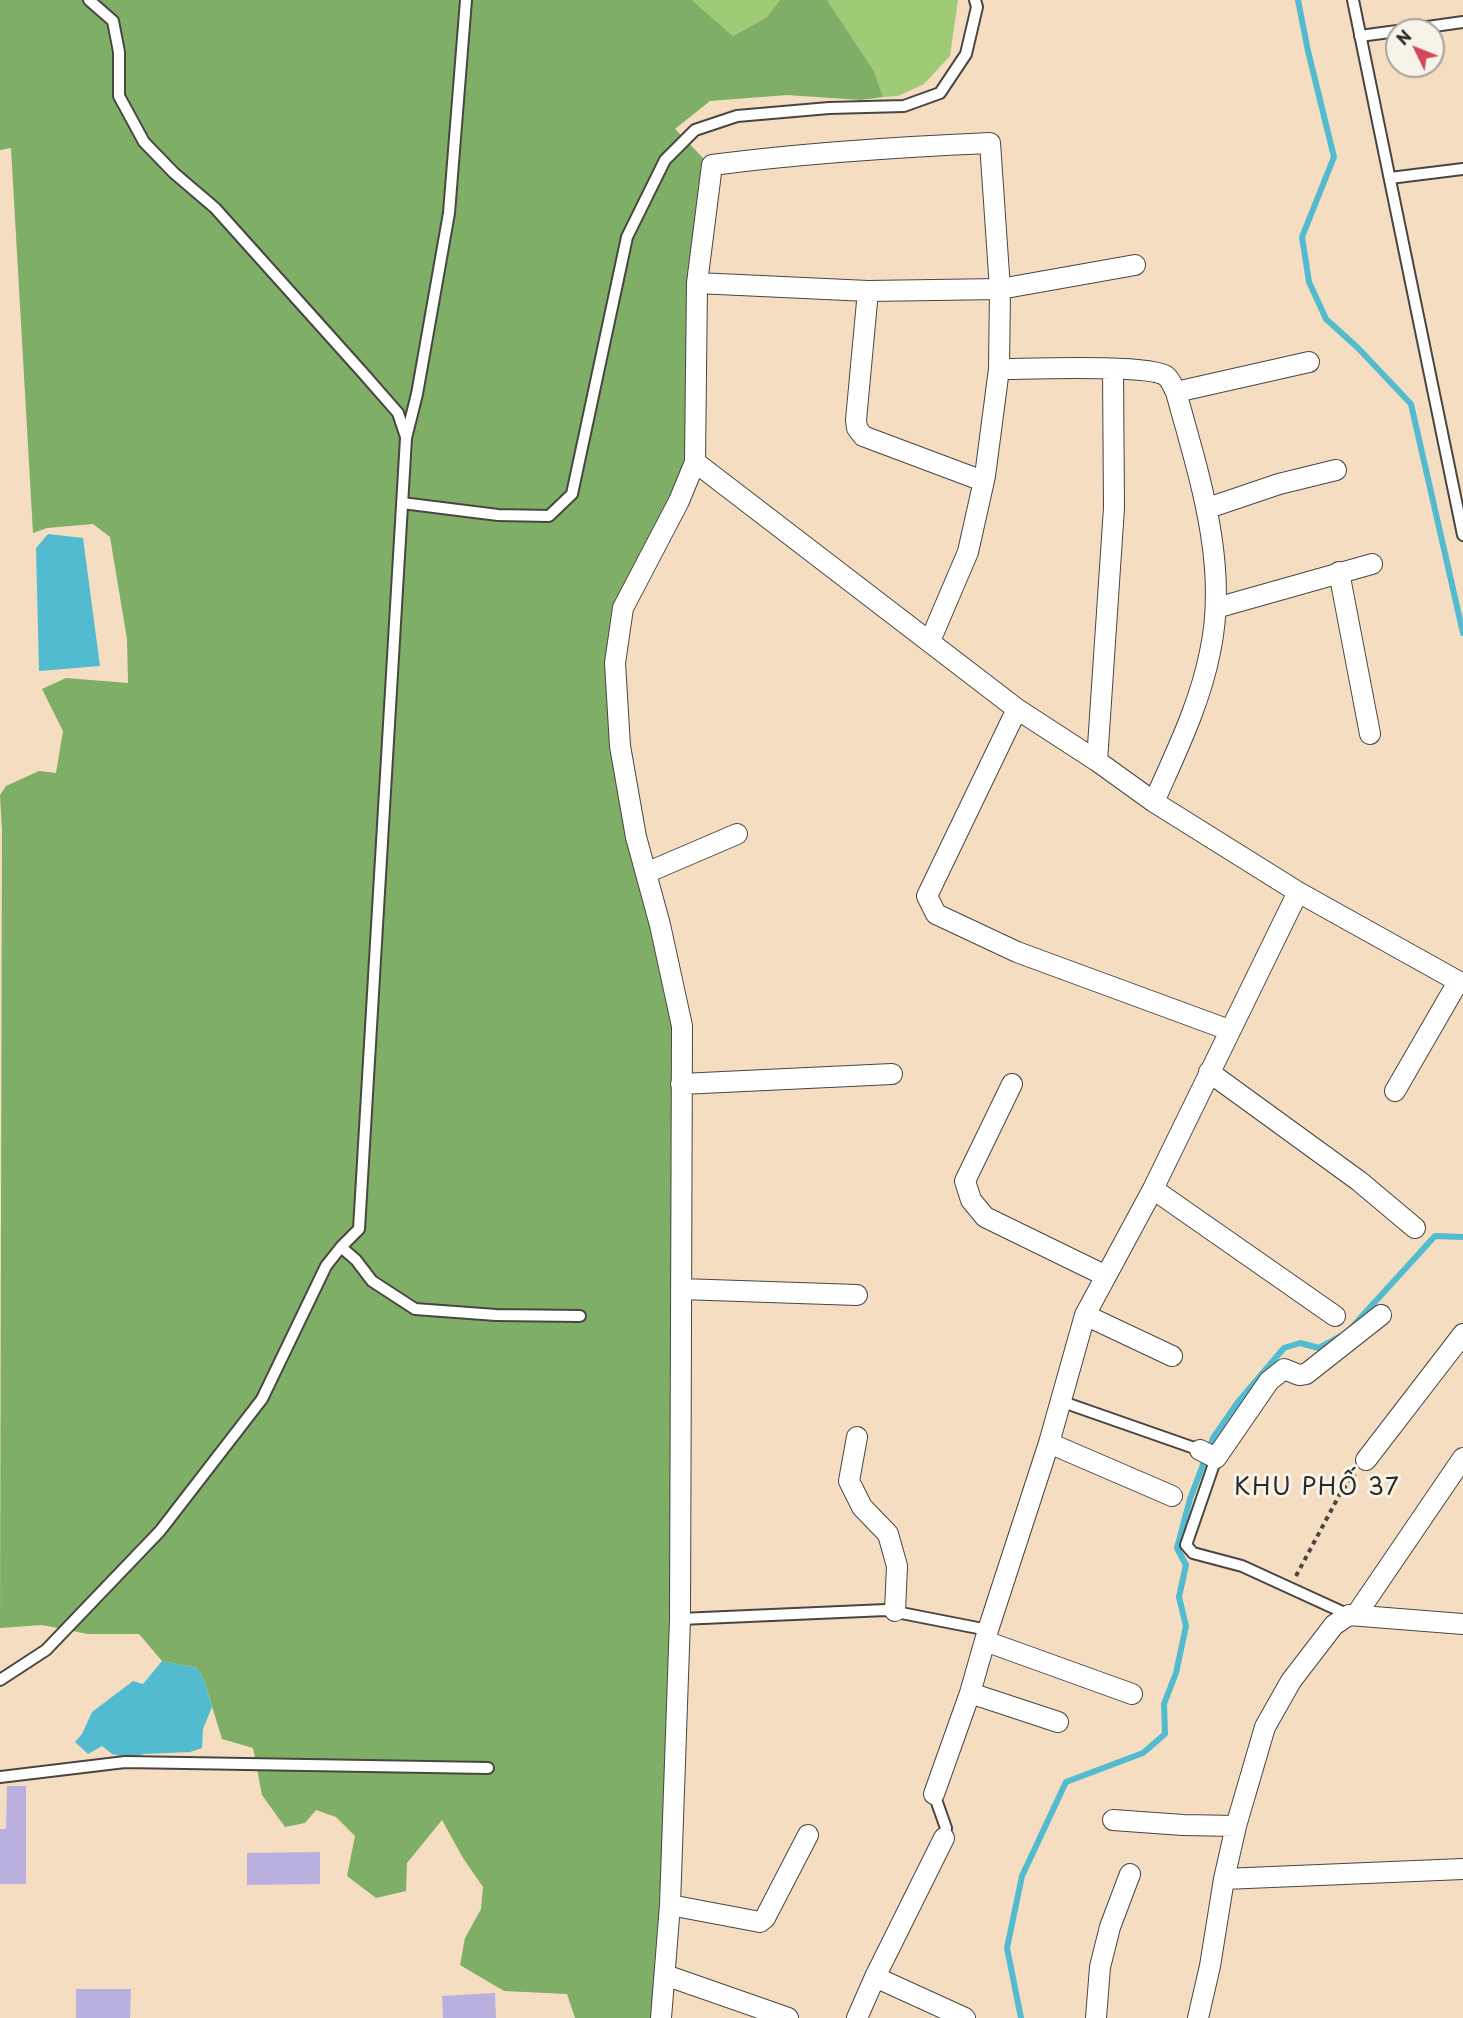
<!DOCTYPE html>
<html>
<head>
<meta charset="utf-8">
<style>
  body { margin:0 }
  #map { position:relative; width:1463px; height:2018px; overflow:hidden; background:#f4ddc1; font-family:"Playpen Sans",sans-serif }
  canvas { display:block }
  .north { position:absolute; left:1385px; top:18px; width:60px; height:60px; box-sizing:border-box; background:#f7f3e8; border:2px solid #a5a39c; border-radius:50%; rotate:313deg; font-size:16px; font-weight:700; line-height:24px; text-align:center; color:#2b2b2b }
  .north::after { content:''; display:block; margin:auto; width:21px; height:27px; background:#d1495b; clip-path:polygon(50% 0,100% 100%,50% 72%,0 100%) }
</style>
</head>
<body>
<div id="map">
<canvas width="1463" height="2018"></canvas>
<div class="north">N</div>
</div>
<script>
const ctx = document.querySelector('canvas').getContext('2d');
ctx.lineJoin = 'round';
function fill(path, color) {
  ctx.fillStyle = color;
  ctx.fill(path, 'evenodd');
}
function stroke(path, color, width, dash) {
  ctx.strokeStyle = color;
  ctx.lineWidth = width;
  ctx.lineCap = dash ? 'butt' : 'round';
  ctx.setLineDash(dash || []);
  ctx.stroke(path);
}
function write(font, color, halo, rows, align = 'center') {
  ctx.font = font + ' "Playpen Sans",sans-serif';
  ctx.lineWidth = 6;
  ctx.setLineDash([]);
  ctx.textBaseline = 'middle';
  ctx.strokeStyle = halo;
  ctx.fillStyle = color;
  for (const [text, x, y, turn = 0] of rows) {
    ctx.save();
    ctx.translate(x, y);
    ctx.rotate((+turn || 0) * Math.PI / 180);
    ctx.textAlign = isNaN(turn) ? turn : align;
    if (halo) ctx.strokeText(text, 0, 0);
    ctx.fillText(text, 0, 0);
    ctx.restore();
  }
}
fill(new Path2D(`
  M692,0H780L767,17L733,36Z
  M824,0H958L950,56L924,84L898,96L883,97L874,71L827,0Z`), '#9fca76');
fill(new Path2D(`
  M0,0H692L733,36L767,17L780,0H827L874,71L883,97L861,100L787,95L710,101L675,129L705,160L689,460L609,663L675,1027L673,1623L663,1904L654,2018H575L567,1994L504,1991L460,1965L465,1938L481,1909L483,1887L463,1858L442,1820L407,1863L406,1891L376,1898L347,1876L355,1836L336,1817L316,1810L305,1823L285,1827L262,1795L253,1748L222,1739L204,1680L197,1668L162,1661L139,1634H88L42,1625L0,1628L2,830L0,795L6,786L39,771L56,773L63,731L42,689L66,678L128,683L127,639L110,537L93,524L47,528L33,533L11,148L0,150Z`), '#7fae67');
fill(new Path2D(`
  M48,534L83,538L100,666L39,671L36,548Z
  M162,1661L197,1668L204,1680L212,1707L203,1729L202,1748L190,1752L144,1754L129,1758L112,1754L102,1746L88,1754L75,1742L82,1734L92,1712L133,1681L143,1684Z`), '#52bbcf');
stroke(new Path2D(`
  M1298,0L1308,51L1334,157L1302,237L1309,282L1326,319L1358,348L1411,404L1463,633
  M1353,1326L1435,1236L1463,1237
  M1021,2018L1007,1948L1022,1876L1066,1782L1143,1753L1165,1734L1164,1704L1176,1673L1186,1626L1179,1597L1186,1565L1177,1548L1190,1499L1213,1438L1238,1402L1284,1348L1300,1343L1319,1348L1341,1336`), '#52bbcf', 6);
fill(new Path2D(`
  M7,1786H26V1884H0V1829H6Z
  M320,1852V1884L247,1885V1853Z
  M76,1989H131L130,2018H76Z
  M495,1993L496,2018H443L442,1996Z`), '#b9b0e0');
const service = new Path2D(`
  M89,0L113,21L119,52V96L144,142L174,173L215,208L363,373L398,413L406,437
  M1353,0L1463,535
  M1406,30L1463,22
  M1360,36L1397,31
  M1390,178L1463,169
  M402,503L498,515L549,516L572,494L627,237L665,160L695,130L737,116L829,108L904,106L940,93L966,54L977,7L975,0
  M341,1247L359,1229L406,438L417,394L449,213L466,0
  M1060,1401L1200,1450
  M1216,1458L1186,1545L1193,1553L1242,1566L1349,1615
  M680,1619L886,1610L988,1630
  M0,1680L46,1650L160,1531L262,1399L326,1266L341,1247L356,1260L372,1281L415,1309L496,1315L580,1316
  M0,1777L125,1762L488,1768
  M934,1794L946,1828L944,1838`);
const minor = new Path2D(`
  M697,283L868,291L1000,289L1135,265
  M868,291L856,420L857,428L863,436L983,481
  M999,369C1027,369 1149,364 1166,376C1171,380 1173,387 1176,392C1199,476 1229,565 1210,652C1200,704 1175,754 1154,802
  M1176,392L1309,362
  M695,462L697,283L712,165C804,153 897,147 990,143L1000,289L999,369L985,476L968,552L930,641
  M1208,508L1279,484L1336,470
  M1339,572L1370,734
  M1216,608L1372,564
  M1017,709L927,896L936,914L1017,952L1229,1030
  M1097,761L1114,508L1113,369
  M646,873L737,834
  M1209,1072L1359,1181L1415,1228
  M681,1084L892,1074
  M1012,1084L965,1181L971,1200L985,1217L1106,1276
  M1395,1091L1458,982
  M1153,1189L1335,1316
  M681,1289L857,1295
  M1085,1315L1172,1356
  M857,1437L849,1481L862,1507L888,1534L897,1566L895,1611
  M1049,1443L1172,1496
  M1200,1450L1216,1458L1269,1381L1284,1369L1299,1375L1306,1374L1381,1315
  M1366,1460L1463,1334
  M1356,1615L1463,1458
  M985,1641L1132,1694
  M970,1693L1058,1722
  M934,1794L970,1693L988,1630L1049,1443L1085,1315L1153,1189L1298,892
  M1113,1820L1183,1825L1236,1826
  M1224,1879L1463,1869
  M670,1905L760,1922L765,1918L808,1835
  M665,1975L788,2018
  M875,1977L965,2018
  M661,2018L670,1905L680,1619L682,1026L660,925L636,837L620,746L615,663L623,608L679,501L695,462L1017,709L1097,761L1154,802L1298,892L1463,984
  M857,2018L875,1977L944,1838
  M1096,2018L1100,1967L1110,1927L1130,1874
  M1198,2018L1210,1966L1224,1879L1236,1826L1265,1727L1291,1681L1334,1625L1349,1615L1463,1624`);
stroke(service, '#494642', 14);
stroke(minor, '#494642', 22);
stroke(new Path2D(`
  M1296,1576L1341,1492L1355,1474`), '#494642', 4, [4.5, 4.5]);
stroke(service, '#fff', 10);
stroke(minor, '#fff', 20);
ctx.letterSpacing = '1.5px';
write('24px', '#2b2b2b', '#f7f3e8', [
  ["KHU PHỐ 37",1317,1488]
]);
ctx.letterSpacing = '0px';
</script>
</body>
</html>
